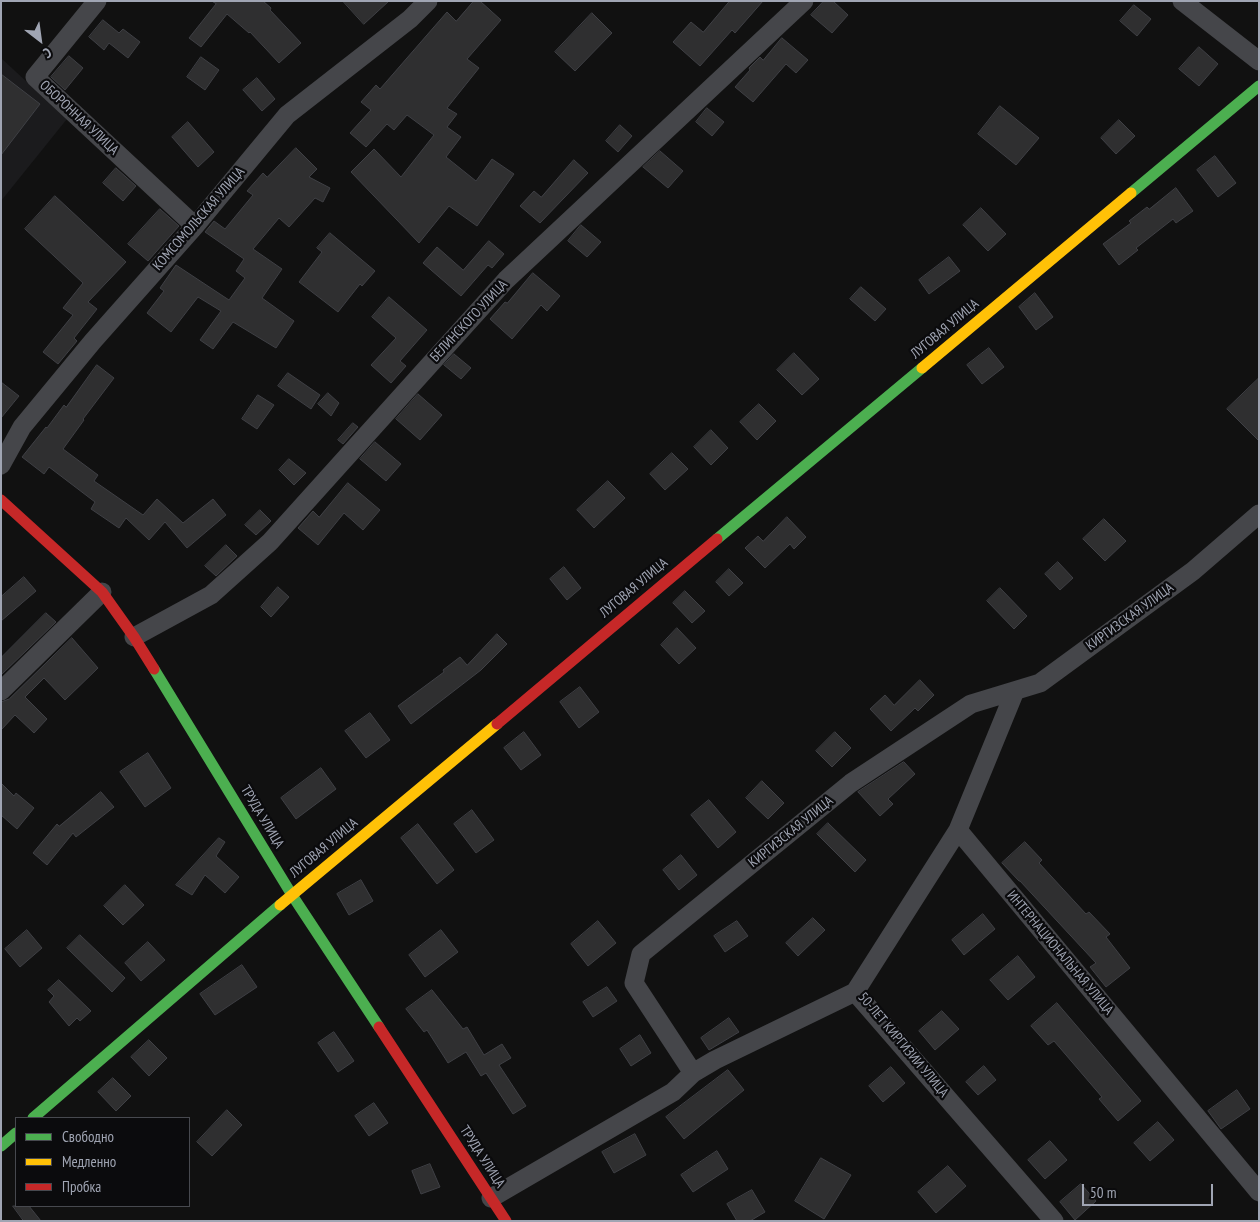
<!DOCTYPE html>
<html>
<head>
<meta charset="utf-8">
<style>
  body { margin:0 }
  #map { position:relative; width:1260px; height:1222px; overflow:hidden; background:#111; font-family:"PT Sans Narrow",sans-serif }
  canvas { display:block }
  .frame { position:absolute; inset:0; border:2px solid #a0a5b3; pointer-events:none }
  .legend { position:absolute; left:15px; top:1117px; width:175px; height:90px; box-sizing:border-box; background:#0b0b0d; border:1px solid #47494f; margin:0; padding:6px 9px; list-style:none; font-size:15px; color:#a0a5b3 }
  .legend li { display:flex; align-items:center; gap:10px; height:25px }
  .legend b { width:25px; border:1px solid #47494f }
  .north { position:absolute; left:15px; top:15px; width:50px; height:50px; -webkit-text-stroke:4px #0b0b0d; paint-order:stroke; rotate:150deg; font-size:14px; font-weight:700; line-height:20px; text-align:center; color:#a0a5b3 }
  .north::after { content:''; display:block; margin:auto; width:18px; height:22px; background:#a0a5b3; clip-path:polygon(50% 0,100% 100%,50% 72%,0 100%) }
  .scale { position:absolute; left:1082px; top:1184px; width:131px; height:22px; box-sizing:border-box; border:2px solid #a0a5b3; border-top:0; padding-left:6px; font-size:15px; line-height:18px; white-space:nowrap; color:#a0a5b3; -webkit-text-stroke:4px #0b0b0d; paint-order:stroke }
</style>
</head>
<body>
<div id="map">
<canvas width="1260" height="1222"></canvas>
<div class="frame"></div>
<ul class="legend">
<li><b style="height:6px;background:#4caf50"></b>Свободно</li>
<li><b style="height:6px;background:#ffc107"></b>Медленно</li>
<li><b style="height:6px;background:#c62828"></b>Пробка</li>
</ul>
<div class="north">С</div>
<div class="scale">50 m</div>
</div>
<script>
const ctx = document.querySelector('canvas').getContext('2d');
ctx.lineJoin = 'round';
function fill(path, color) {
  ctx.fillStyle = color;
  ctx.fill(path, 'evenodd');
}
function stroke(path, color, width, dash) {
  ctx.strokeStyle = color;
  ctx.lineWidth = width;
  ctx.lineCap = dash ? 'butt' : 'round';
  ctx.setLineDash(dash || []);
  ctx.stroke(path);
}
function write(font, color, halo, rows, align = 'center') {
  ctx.font = font + ' "PT Sans Narrow",sans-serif';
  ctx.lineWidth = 4.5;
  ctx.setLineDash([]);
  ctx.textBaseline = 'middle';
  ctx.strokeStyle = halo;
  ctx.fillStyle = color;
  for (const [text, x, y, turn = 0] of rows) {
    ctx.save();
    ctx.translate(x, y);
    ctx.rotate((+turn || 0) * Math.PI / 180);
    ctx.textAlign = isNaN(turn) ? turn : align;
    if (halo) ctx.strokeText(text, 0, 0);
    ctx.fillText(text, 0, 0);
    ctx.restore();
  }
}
fill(new Path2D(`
  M1,58L67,119L1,201Z`), '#1b1b1d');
const building = new Path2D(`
  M212,1H263L271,8L270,10L301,43L279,63L250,32L249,33L227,14L201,47L189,38L216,4Z
  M343,1H389L364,24Z
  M474,1H480L501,20L467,59L479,68L447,108L457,114L447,127L461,137L446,157L476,181L492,159L514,174L477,226L449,206L419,243L351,172L374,149L401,177L434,135L407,115L394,130L387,124L366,147L350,133L371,110L361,102L376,85L380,89L447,12L456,21Z
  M730,1H763L735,33L732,30L700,66L673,42L691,22L703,32Z
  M824,1H833L848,15L832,33L811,15Z
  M1134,5L1151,19L1137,36L1120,21Z
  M592,13L612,33L575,71L555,52Z
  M103,20L119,33L123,29L140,42L128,58L109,43L104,50L89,37Z
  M782,38L808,60L796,73L786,64L753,102L735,87L750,70L749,68L760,57L763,60Z
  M1199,47L1218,64L1199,86L1179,69Z
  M69,56L83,68L65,90L51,77Z
  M201,57L219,70L205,90L187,77Z
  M1,74L40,104L1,155Z
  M257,78L275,99L262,111L243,90Z
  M1000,106L1039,138L1016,165L978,134Z
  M707,108L724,122L712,136L696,122Z
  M1119,120L1135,136L1116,154L1101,138Z
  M188,122L214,152L198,167L172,137Z
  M620,125L632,136L618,152L606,141Z
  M296,148L317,169L309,177L330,188L323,202L315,198L289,227L279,218L253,249L282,269L262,298L294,321L276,348L233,322L213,349L200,340L221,311L198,297L171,332L147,313L164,291L160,288L176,265L229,300L245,278L236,271L244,259L205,232L214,221L225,229L253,195L247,191L263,173L267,177Z
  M660,151L683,171L668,188L643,167Z
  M1215,156L1236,183L1218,197L1197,170Z
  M574,160L588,173L540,223L520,206L534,191L541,197Z
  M116,168L136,186L123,201L103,183Z
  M1176,188L1193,211L1176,223L1173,219L1136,248L1138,250L1119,265L1103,244L1131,223L1129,221L1147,207L1149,209Z
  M55,196L126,262L88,302L97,309L74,338L77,341L58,364L43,352L73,315L63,308L83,283L25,229Z
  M981,208L1006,234L988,251L963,225Z
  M160,209L179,226L148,261L128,244Z
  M581,225L601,242L587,257L568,241Z
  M330,233L375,271L362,286L360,284L338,312L299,282L322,252L317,248Z
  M489,241L504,254L492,268L488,265L461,296L423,263L437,247L463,270Z
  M949,257L960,271L929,294L919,280Z
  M533,273L560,296L547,311L541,305L512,339L490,319L505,302L507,303Z
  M861,287L886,309L875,321L850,299Z
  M1035,293L1053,317L1036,330L1019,307Z
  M389,297L427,330L400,361L406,366L391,383L371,365L396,338L372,317Z
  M989,348L1004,367L982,384L967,365Z
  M794,353L819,379L802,395L777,370Z
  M454,354L471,368L461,379L444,365Z
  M97,365L114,378L83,419L84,420L63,449L98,475L94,481L143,515L157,499L183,523L213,499L226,515L187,548L165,522L149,540L126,518L119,528L91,509L95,502L49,467L44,474L22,457L46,427L47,428L64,405L66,407Z
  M288,373L320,395L311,409L278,386Z
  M1259,378V441L1227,409Z
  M1,382L19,396L1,418Z
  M328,393L339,403L331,416L318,404Z
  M418,394L442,415L420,440L396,419Z
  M258,395L274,405L257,429L242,419Z
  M759,404L776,421L757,440L740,422Z
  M353,423L358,427L343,444L338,440Z
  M711,430L728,448L711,465L694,447Z
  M375,442L401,464L386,481L360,459Z
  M672,453L688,469L665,490L650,474Z
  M289,459L306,473L294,485L279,470Z
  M608,481L625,498L594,528L577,510Z
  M348,483L380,510L363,530L344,513L318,545L298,528L313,511L319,517Z
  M260,510L271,521L256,535L245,525Z
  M787,517L806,537L794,549L790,544L765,568L745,548L758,536L763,541Z
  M1104,519L1126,541L1105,561L1083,539Z
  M226,545L237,556L216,576L205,566Z
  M1058,562L1073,578L1060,590L1045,574Z
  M564,567L581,588L567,600L550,579Z
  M729,569L743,583L729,596L716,582Z
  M24,577L36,591L1,621V597Z
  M278,587L289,597L271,617L261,607Z
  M1000,588L1027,616L1014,629L987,601Z
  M685,591L705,611L692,623L673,603Z
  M46,613L56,622L1,675V658Z
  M677,628L696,648L679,664L661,645Z
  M497,634L507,644L481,670L411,724L398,706L444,672L443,670L460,657L467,665Z
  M72,638L98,668L65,700L44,678L25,697L47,719L34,733L15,715L1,730V702L9,699Z
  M920,680L934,695L918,711L915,708L891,731L870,709L885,695L894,705Z
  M580,687L599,712L579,728L560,702Z
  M370,713L390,740L366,758L345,731Z
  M524,732L541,755L521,770L504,748Z
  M835,732L851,748L832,767L816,751Z
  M148,753L171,788L145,807L120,772Z
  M904,762L915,774L888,799L893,804L880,816L858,792Z
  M321,768L336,789L296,819L281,798Z
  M762,781L784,803L768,819L746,798Z
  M1,783L14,796L16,793L34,808L17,829L1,815Z
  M101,792L114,807L76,837L73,833L47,865L33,853L57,824L59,826Z
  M709,800L736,832L718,848L691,815Z
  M472,810L494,840L476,853L454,824Z
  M828,823L866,860L855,872L817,834Z
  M418,824L454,870L437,884L401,838Z
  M219,838L225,842L216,856L239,877L225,893L205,875L192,895L176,885Z
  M1025,842L1042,860L1039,863L1086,914L1089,912L1110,934L1106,937L1130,968L1106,987L1090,967L1096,963L1020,881H1019L1002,863Z
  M681,855L697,875L679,890L663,870Z
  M361,880L373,901L349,915L337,894Z
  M125,885L144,905L123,925L104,906Z
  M983,914L995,929L964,955L952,940Z
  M813,918L825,930L798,956L786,943Z
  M598,921L616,943L588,966L571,944Z
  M737,921L748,936L725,952L714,936Z
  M27,930L42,948L20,967L5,949Z
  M441,930L458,952L425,977L409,955Z
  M80,935L125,978L112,992L67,948Z
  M148,942L165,960L141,981L125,963Z
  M1018,956L1035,977L1008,1000L990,980Z
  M242,965L257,987L215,1015L200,994Z
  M59,980L91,1011L80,1021L77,1018L69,1026L49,1002L54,996L48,990Z
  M607,987L617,1001L593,1017L583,1002Z
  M432,990L463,1029L467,1027L484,1055L502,1044L511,1058L499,1065L526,1106L513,1114L486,1073L481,1076L466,1052L448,1063L427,1030L424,1032L406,1009Z
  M1057,1003L1141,1101L1118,1121L1099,1099L1102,1097L1054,1041L1048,1045L1031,1026Z
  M942,1011L959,1029L935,1050L919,1031Z
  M729,1018L739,1032L709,1050L701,1038Z
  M334,1032L354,1061L338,1072L318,1043Z
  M640,1035L651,1053L631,1066L620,1049Z
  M149,1040L167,1058L149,1076L131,1057Z
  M984,1066L996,1080L978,1095L966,1082Z
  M891,1067L905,1083L883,1102L869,1086Z
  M728,1070L744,1090L684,1139L666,1117Z
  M113,1078L131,1096L116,1111L98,1092Z
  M1237,1090L1250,1109L1221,1129L1208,1111Z
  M374,1103L388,1123L369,1136L355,1116Z
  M227,1110L242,1125L212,1156L197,1142Z
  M1158,1122L1174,1140L1150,1161L1134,1143Z
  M635,1134L646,1155L614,1173L602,1152Z
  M1050,1141L1067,1160L1045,1179L1028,1160Z
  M717,1151L728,1169L693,1192L681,1175Z
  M821,1158L851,1175L824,1219L795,1201Z
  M430,1164L440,1187L421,1194L412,1171Z
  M948,1166L966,1186L936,1213L918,1192Z
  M1081,1184L1096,1201L1075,1220L1060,1202Z
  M752,1190L765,1212L750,1221H737L727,1204Z
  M13,1206H29L41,1221H24Z`);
fill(building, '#2f2f30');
stroke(building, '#3f4045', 1);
stroke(new Path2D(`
  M97,1L35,77L195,226
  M1182,1L1259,61
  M1,465L22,427L93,341L195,226L287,115L410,19L428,1
  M134,637L211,595L270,542L506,280L804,1
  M1,691L102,592
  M1015,691L958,830L1259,1192
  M958,830L855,992L1054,1221
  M693,1073L715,1060L855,992
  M491,1198L673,1092L693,1073L634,983L641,954L851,783L971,704L1040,683L1193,571L1259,514`), '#45464a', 19);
stroke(new Path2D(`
  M1131,193L1259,86
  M717,539L922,368
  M154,669L292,895L379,1027
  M33,1118L280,905
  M1,1146L16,1133`), '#4caf50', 11);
stroke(new Path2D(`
  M922,368L1131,193
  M280,905L497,724`), '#ffc107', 11);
stroke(new Path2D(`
  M1,500L102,592L134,637L154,669
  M497,724L717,539
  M379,1027L506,1221`), '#c62828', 11);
write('14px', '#a0a5b3', '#0b0b0d', [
  ["ОБОРОННАЯ УЛИЦА",79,118,43],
  ["КОМСОМОЛЬСКАЯ УЛИЦА",199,219,-49],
  ["БЕЛИНСКОГО УЛИЦА",469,321,-47],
  ["ЛУГОВАЯ УЛИЦА",945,329,-40],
  ["ЛУГОВАЯ УЛИЦА",634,588,-40],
  ["КИРГИЗСКАЯ УЛИЦА",1130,617,-36],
  ["ТРУДА УЛИЦА",262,817,59],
  ["КИРГИЗСКАЯ УЛИЦА",791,832,-39],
  ["ЛУГОВАЯ УЛИЦА",324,848,-40],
  ["ИНТЕРНАЦИОНАЛЬНАЯ УЛИЦА",1060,953,50],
  ["50-ЛЕТ КИРГИЗИИ УЛИЦА",903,1045,50],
  ["ТРУДА УЛИЦА",482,1157,57]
]);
</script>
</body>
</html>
